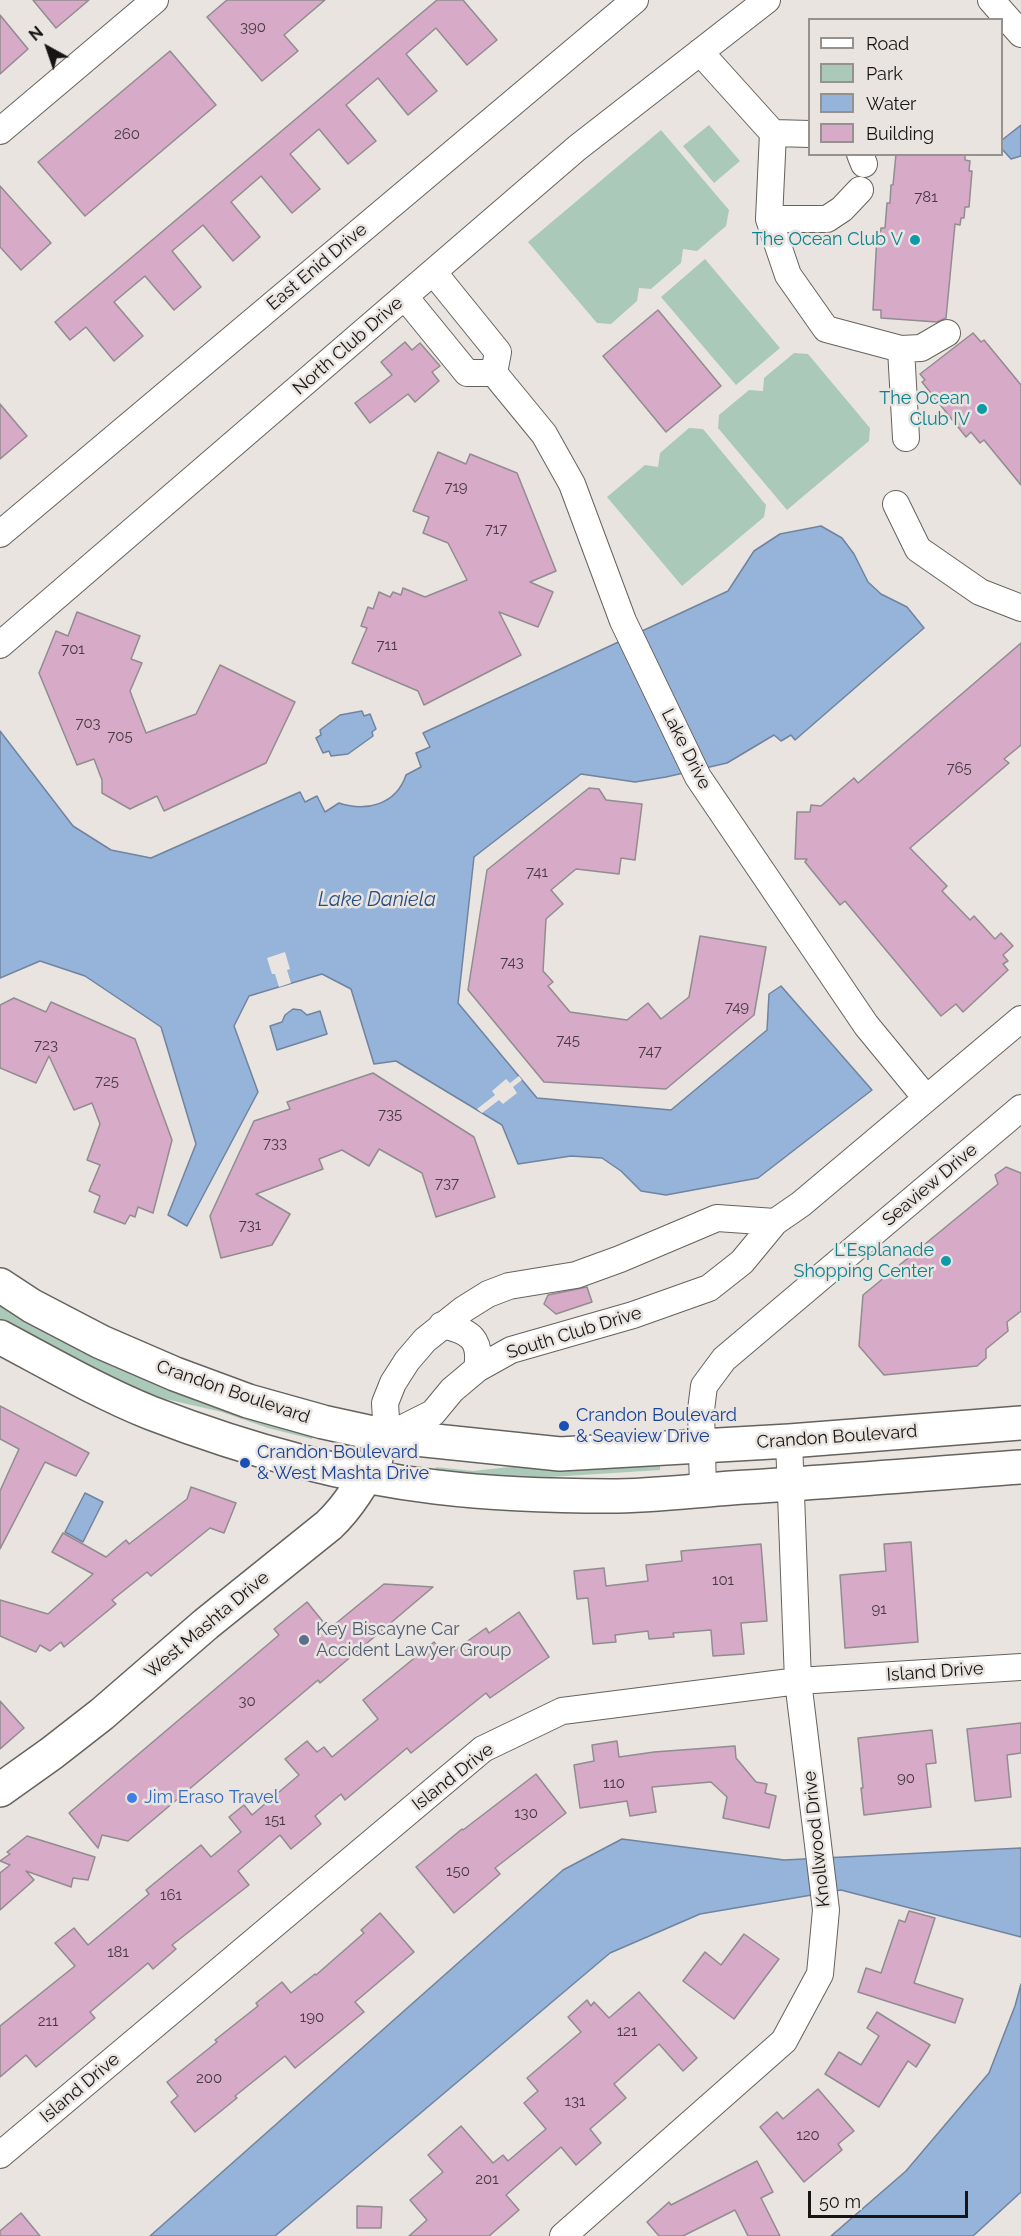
<!DOCTYPE html>
<html>
<head>
<meta charset="utf-8">
<style>
  body { margin:0 }
  #map { position:relative; width:1021px; height:2236px; overflow:hidden; background:#e9e4e0; font-family:Raleway,sans-serif }
  canvas { display:block }
  .legend { position:absolute; left:808px; top:18px; width:195px; height:138px; box-sizing:border-box; background:#e9e4e0; border:2px solid #95918e; margin:0; padding:8px 10px; list-style:none; font-size:18px; color:#171514 }
  .legend li { display:flex; align-items:center; gap:12px; height:30px }
  .legend b { width:30px; border:2px solid #95918e }
  .north { position:absolute; left:18px; top:18px; width:60px; height:60px; -webkit-text-stroke:4px #e9e4e0; paint-order:stroke; rotate:320deg; font-size:16px; font-weight:700; line-height:24px; text-align:center; color:#171514 }
  .north::after { content:''; display:block; margin:auto; width:21px; height:27px; background:#171514; clip-path:polygon(50% 0,100% 100%,50% 72%,0 100%) }
  .scale { position:absolute; left:808px; top:2191px; width:160px; height:27px; box-sizing:border-box; border:3px solid #171514; border-top:0; padding-left:8px; font-size:18px; line-height:21px; white-space:nowrap; color:#171514; -webkit-text-stroke:4px #e9e4e0; paint-order:stroke }
</style>
</head>
<body>
<div id="map">
<canvas width="1021" height="2236"></canvas>
<ul class="legend">
<li><b style="height:8px;background:#fff"></b>Road</li>
<li><b style="height:16px;background:#aac9b8"></b>Park</li>
<li><b style="height:16px;background:#96b3da"></b>Water</li>
<li><b style="height:16px;background:#d7aac8"></b>Building</li>
</ul>
<div class="north">N</div>
<div class="scale">50 m</div>
</div>
<script>
const ctx = document.querySelector('canvas').getContext('2d');
ctx.lineJoin = 'round';
function fill(path, color) {
  ctx.fillStyle = color;
  ctx.fill(path, 'evenodd');
}
function stroke(path, color, width, dash) {
  ctx.strokeStyle = color;
  ctx.lineWidth = width;
  ctx.lineCap = dash ? 'butt' : 'round';
  ctx.setLineDash(dash || []);
  ctx.stroke(path);
}
function write(font, color, halo, rows, align = 'center') {
  ctx.font = font + ' Raleway,sans-serif';
  ctx.lineWidth = 5;
  ctx.setLineDash([]);
  ctx.textBaseline = 'middle';
  ctx.strokeStyle = halo;
  ctx.fillStyle = color;
  for (const [text, x, y, turn = 0] of rows) {
    ctx.save();
    ctx.translate(x, y);
    ctx.rotate((+turn || 0) * Math.PI / 180);
    ctx.textAlign = isNaN(turn) ? turn : align;
    if (halo) ctx.strokeText(text, 0, 0);
    ctx.fillText(text, 0, 0);
    ctx.restore();
  }
}
fill(new Path2D(`
  M709,125L740,161L714,183L683,146Z
  M661,130L729,210L726,226L697,251L683,249L681,263L651,289L639,288L637,301L611,324L597,323L528,242Z
  M705,259L780,348L736,385L661,297Z
  M794,353L808,354L870,428L869,441L787,510L718,428L719,415L749,390L763,391L764,378Z
  M689,428L703,429L766,505L764,517L682,586L607,497L645,465L658,467L660,453Z
  M0,1304L313,1433L312,1439L268,1428L222,1412L161,1398L116,1383L0,1322Z
  M660,1463V1470L534,1478H486L435,1472L436,1467L473,1471L537,1464Z`), '#aac9b8');
const water = new Path2D(`
  M1021,125V156L1011,159L1002,149V140Z
  M821,526L842,538L854,554L868,582L881,594L907,607L924,628L795,740L791,735L781,741L774,735L727,763L666,777L635,782L581,774L474,857L458,1003L537,1098L671,1110L767,1030L769,994L781,986L872,1090L758,1178L666,1195L641,1191L621,1171L602,1158L571,1156L518,1164L502,1125L396,1061L374,1064L351,989L322,974L249,996L234,1026L258,1092L187,1226L168,1215L196,1144L161,1027L85,976L40,961L0,978V731L73,826L111,850L151,858L300,792L305,802L317,796L325,812L339,803C366,812 396,805 406,775L421,767L416,753L430,747L423,733L728,591L754,551L780,534Z
  M362,711L364,716L370,714L376,729L372,732L373,736L348,754L331,756L329,751L323,753L316,738L321,735L320,730L340,715Z
  M293,1009L301,1010L307,1015L320,1011L327,1034L277,1050L270,1026L282,1022L285,1015Z
  M85,1493L103,1502L83,1542L65,1532Z
  M622,1839L784,1860L1021,1848V1937L841,1890L700,1914L610,1953L275,2236H150L563,1870Z
  M1021,1984V2192L973,2236H831L906,2171L989,2073L1015,2006Z`);
fill(water, '#96b3da');
stroke(water, '#70849f', 1.5);
fill(new Path2D(`
  M285,952L290,969L287,970L291,983L279,987L275,974H272L267,958Z
  M519,1076L522,1080L513,1087L517,1093L503,1104L499,1100L482,1113L477,1109L495,1095L492,1091L506,1079L510,1083Z`), '#e9e4e0');
const building = new Path2D(`
  M33,0H89L56,28Z
  M227,0H325L284,35L298,51L262,81L207,17Z
  M437,0H463L497,40L467,65L436,28L406,54L437,91L408,115L378,78L346,105L376,141L348,164L319,129L290,154L320,189L292,213L261,176L231,202L260,237L233,261L203,225L172,251L201,287L174,310L145,276L114,302L143,336L114,361L86,327L70,340L55,322Z
  M0,15L28,49L0,74Z
  M170,51L216,105L85,216L38,162Z
  M896,154H965V160L970,161L969,171H972L969,207H965L964,218H961L960,225L955,224L946,318L937,322L881,318V310H873L877,235H880L881,228H885L887,203H890L891,185H893Z
  M0,186L51,243L21,270L0,247Z
  M658,310L721,386L666,432L603,356Z
  M973,333L981,342L984,340L1021,385V485L984,440L980,443L971,432L966,437L922,382L925,380L920,374Z
  M405,342L412,350L420,343L440,366L432,372L439,381L415,402L408,394L370,423L355,403L392,375L381,362Z
  M0,404L27,436L0,459Z
  M438,452L466,464L470,454L517,473L556,571L530,582L553,592L538,627L499,612L521,655L424,705L418,691L352,663L367,628L361,626L368,607L373,609L379,592L390,597L393,592L401,595L403,588L425,597L467,580L448,543L423,533L429,517L413,511Z
  M77,612L140,636L131,659L142,663L130,691L146,733L196,714L220,665L295,702L266,763L164,811L157,796L130,809L102,793V780L94,759L77,765L39,673L56,631L68,636Z
  M1021,643V745L1004,759L1009,763L910,848L947,886L942,891L970,920L974,916L995,939L1001,933L1013,946L1003,955L1008,961L1003,964L1008,970L963,1012L956,1004L941,1016L845,901L840,905L805,862L807,859H795L797,812H810L811,805L821,806L854,778L858,783Z
  M589,788L599,789L606,800L642,804L635,860L621,858L619,874L576,869L551,890L563,904L546,919L543,971L553,982L548,986L570,1012L627,1020L648,1003L661,1019L689,997L700,936L766,947L754,1015L666,1089L544,1082L468,990L487,870Z
  M14,998L46,1012L51,1002L135,1039L172,1140L153,1213L138,1207L135,1217L130,1215L125,1224L94,1212L100,1196L89,1191L100,1165L87,1160L100,1124L92,1103L74,1110L49,1056L36,1083L0,1068V1005Z
  M373,1073L474,1137L495,1197L436,1217L422,1173L379,1149L369,1166L342,1150L319,1159L323,1169L256,1194L290,1214L272,1245L221,1258L210,1216L254,1121L290,1109L287,1102Z
  M1006,1167L1021,1173V1311L1007,1322L1008,1331L986,1349V1358L977,1366L884,1375L859,1346L863,1295L998,1184L995,1175Z
  M587,1287L592,1302L556,1314L544,1304L548,1295Z
  M0,1406L89,1453L76,1476L45,1462L0,1549V1491L19,1449L0,1439Z
  M191,1487L236,1503L224,1533L210,1528L151,1576L147,1572L112,1600L116,1604L64,1647L61,1642L50,1651L40,1645L36,1652L0,1636V1600L48,1614L93,1574L52,1552L63,1533L106,1557L126,1540L129,1544L187,1499Z
  M911,1542L918,1642L845,1648L840,1575L886,1571L884,1544Z
  M761,1544L767,1621L741,1623L744,1654L713,1656L711,1630L673,1633L674,1637L649,1639L648,1631L615,1635L616,1642L593,1644L588,1598L577,1599L574,1571L604,1568L606,1586L648,1581L646,1565L682,1561L681,1551Z
  M384,1584L433,1587L320,1683L318,1680L128,1841L102,1835L98,1848L69,1813L279,1635L274,1629L307,1602L329,1629Z
  M519,1612L549,1657L490,1698L486,1693L411,1753L407,1748L345,1800L341,1794L315,1816L321,1824L291,1849L280,1835L238,1871L249,1885L172,1945L176,1949L153,1969L148,1963L90,2012L95,2018L36,2067L26,2055L0,2077V2026L75,1966L55,1943L74,1928L88,1945L149,1894L146,1890L201,1845L211,1857L241,1832L229,1817L244,1805L252,1815L299,1775L285,1759L307,1741L317,1752L324,1747L332,1757L378,1719L363,1700L434,1642L445,1657L486,1628L489,1633Z
  M0,1701L24,1728L0,1749Z
  M1021,1723V1753L1007,1755L1011,1797L975,1801L967,1729Z
  M932,1730L936,1763L926,1764L931,1807L864,1815L861,1788H863L858,1738Z
  M617,1741L619,1757L654,1752L735,1746L736,1758L756,1782L767,1784L765,1793L776,1796L769,1828L723,1818L727,1797L711,1782L652,1787L656,1812L630,1816L627,1801L580,1808L574,1765L594,1761L592,1745Z
  M536,1774L566,1813L495,1868L500,1874L454,1913L416,1867L462,1829L463,1830Z
  M27,1836L95,1857L88,1880L73,1878L71,1887L26,1871L34,1880L0,1910V1873L10,1865L0,1861L10,1854L7,1852Z
  M909,1911L935,1918L914,1983L963,1999L955,2023L858,1992L866,1968L881,1973L899,1920L905,1922Z
  M380,1913L414,1952L355,2002L364,2012L295,2068L285,2056L235,2096L237,2098L195,2132L171,2102L178,2096L167,2082L217,2042L215,2040L258,2006L256,2003L282,1982L291,1993L315,1974L316,1975L364,1933L361,1930Z
  M744,1934L779,1959L734,2019L683,1981L705,1952L721,1965Z
  M639,1992L697,2058L683,2071L659,2044L614,2084L626,2098L590,2129L601,2143L576,2165L561,2147L506,2195L519,2210L489,2236H409L427,2220L410,2200L443,2172L428,2155L461,2126L493,2163L503,2155L508,2161L546,2129L524,2103L538,2091L527,2078L581,2032L568,2017L587,2000L591,2006L594,2002L609,2018Z
  M877,2012L930,2045L916,2067L908,2061L879,2107L825,2074L839,2052L861,2065L879,2036L867,2028Z
  M818,2089L854,2131L838,2144L842,2150L804,2182L760,2127L777,2112L783,2119Z
  M757,2161L773,2192L761,2198L780,2236H748L735,2210L683,2236H659L647,2222L669,2202L671,2205Z
  M357,2206L382,2207L381,2228H357Z
  M21,2213L40,2236H0V2231Z`);
fill(building, '#d7aac8');
stroke(building, '#918c8f', 1.5);
const street = new Path2D(`
  M991,0L1021,34
  M700,52L773,133L769,219L788,275L826,329L901,349L906,438
  M0,131L155,0
  M773,133L810,134
  M860,154L864,164
  M769,219H827L842,209L860,190
  M434,273L498,352L494,373
  M405,297L467,373H494
  M901,349L921,348L947,333
  M494,373L544,434L572,484L623,621L698,777L866,1025L926,1098
  M896,504L918,549L980,592L1021,608
  M0,534L635,0
  M0,645L577,148L767,0
  M775,1222L717,1218L620,1259L576,1275L509,1286L488,1294L464,1309L425,1340L407,1361L393,1383L385,1403L387,1436L433,1413L452,1390L477,1369L511,1350L633,1315L709,1288L742,1262L775,1222L801,1204L1021,1019
  M442,1325C470,1331 482,1339 477,1369
  M703,1490L701,1410L704,1386L724,1359L1021,1108
  M0,2155L483,1749L562,1711L798,1681L1021,1667
  M563,2236L784,2041L820,1974L826,1910L798,1681L789,1441`);
const secondary = new Path2D(`
  M0,1285L32,1306L101,1342L175,1374L248,1401L323,1422L387,1436L560,1454L789,1441L1021,1423
  M0,1337C49,1363 99,1392 151,1413C242,1448 340,1476 436,1487C494,1494 552,1496 610,1496C650,1496 691,1491 731,1488C828,1482 925,1474 1021,1467
  M0,1790L52,1753L102,1714L206,1624L329,1525C349,1506 363,1482 376,1458`);
stroke(street, '#66625e', 28);
stroke(secondary, '#66625e', 36);
stroke(street, '#fff', 26);
stroke(secondary, '#fff', 33);
for (const [x, y, r, color] of [
  [915,240,6,"#0f9aa8"],
  [982,409,6,"#0f9aa8"],
  [946,1261,6,"#0f9aa8"],
  [564,1426,6,"#1a4fb4"],
  [245,1463,6,"#1a4fb4"],
  [304,1640,6,"#5c6f8a"],
  [132,1798,6,"#3f7fe0"]
]) {
  const dot = new Path2D();
  dot.arc(x, y, r, 0, 2 * Math.PI);
  ctx.fillStyle = color;
  ctx.fill(dot);
  stroke(dot, '#e9e4e0', 2);
}
write('15px', '#473a41', null, [
  ["390",253,27],
  ["260",127,134],
  ["781",926,197],
  ["719",456,487],
  ["717",496,529],
  ["711",387,645],
  ["701",73,649],
  ["703",88,723],
  ["705",120,736],
  ["765",959,768],
  ["741",537,872],
  ["743",512,962],
  ["749",737,1007],
  ["745",568,1040],
  ["723",46,1045],
  ["747",650,1051],
  ["725",107,1081],
  ["735",390,1114],
  ["733",275,1143],
  ["737",447,1183],
  ["731",250,1225],
  ["101",723,1580],
  ["91",879,1609],
  ["30",247,1701],
  ["90",906,1778],
  ["110",614,1783],
  ["130",526,1813],
  ["151",275,1820],
  ["150",458,1871],
  ["161",171,1895],
  ["181",118,1952],
  ["190",312,2017],
  ["211",48,2021],
  ["121",627,2031],
  ["200",209,2078],
  ["131",575,2101],
  ["120",808,2135],
  ["201",487,2179]
]);
write('18px', '#0d838f', '#e9e4e0', [
  ["The Ocean Club V",903,240],
  ["The Ocean",970,399],
  ["Club IV",970,420],
  ["L'Esplanade",934,1251],
  ["Shopping Center",934,1272]
], 'right');
write('18px', '#171514', '#e9e4e0', [
  ["East Enid Drive",317,267,-40],
  ["North Club Drive",348,346,-41],
  ["Lake Drive",686,749,63],
  ["Seaview Drive",930,1185,-40],
  ["South Club Drive",574,1333,-17],
  ["Crandon Boulevard",233,1392,19],
  ["Crandon Boulevard",837,1437,-4],
  ["West Mashta Drive",207,1625,-40],
  ["Island Drive",935,1672,-4],
  ["Island Drive",453,1777,-38],
  ["Knollwood Drive",817,1839,-96],
  ["Island Drive",80,2088,-40]
]);
write('18px', '#164399', '#e9e4e0', [
  ["Crandon Boulevard",576,1416],
  ["& Seaview Drive",576,1437],
  ["Crandon Boulevard",257,1453],
  ["& West Mashta Drive",257,1474]
], 'left');
write('18px', '#4e5e75', '#e9e4e0', [
  ["Key Biscayne Car",316,1630],
  ["Accident Lawyer Group",316,1651]
], 'left');
write('18px', '#366cbe', '#e9e4e0', [
  ["Jim Eraso Travel",144,1798]
], 'left');
write('italic 20px', '#284e81', '#e9e4e0', [
  ["Lake Daniela",377,900]
]);
</script>
</body>
</html>
